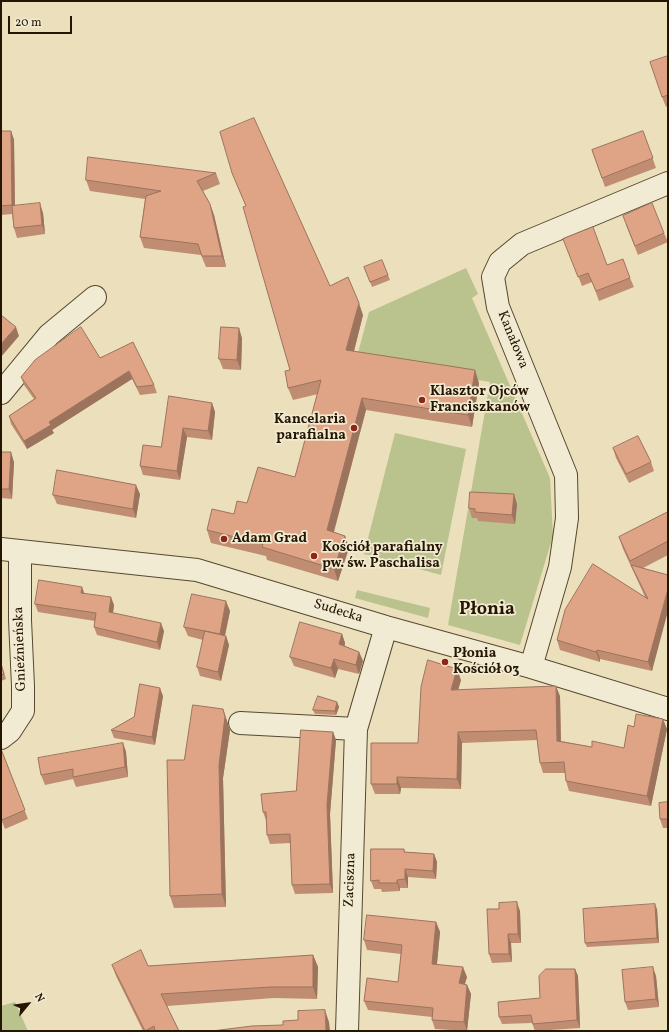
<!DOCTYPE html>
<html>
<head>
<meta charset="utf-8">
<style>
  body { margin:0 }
  #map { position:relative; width:669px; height:1032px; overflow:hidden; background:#ebe0bb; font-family:Vollkorn,serif }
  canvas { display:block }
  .frame { position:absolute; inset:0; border:2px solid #251602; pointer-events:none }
  .north { position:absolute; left:8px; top:984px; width:40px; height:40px; -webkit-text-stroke:3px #f2ebd3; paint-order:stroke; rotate:61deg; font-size:11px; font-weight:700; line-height:16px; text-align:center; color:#251602 }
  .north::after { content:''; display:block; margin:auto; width:14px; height:18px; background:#251602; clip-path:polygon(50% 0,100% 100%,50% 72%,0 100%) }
  .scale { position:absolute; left:8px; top:16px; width:64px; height:18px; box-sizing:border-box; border:2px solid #251602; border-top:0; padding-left:5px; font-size:12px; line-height:14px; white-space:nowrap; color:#251602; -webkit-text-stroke:3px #f2ebd3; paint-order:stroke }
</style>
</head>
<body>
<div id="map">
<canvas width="669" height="1032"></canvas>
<div class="frame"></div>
<div class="north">N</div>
<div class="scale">20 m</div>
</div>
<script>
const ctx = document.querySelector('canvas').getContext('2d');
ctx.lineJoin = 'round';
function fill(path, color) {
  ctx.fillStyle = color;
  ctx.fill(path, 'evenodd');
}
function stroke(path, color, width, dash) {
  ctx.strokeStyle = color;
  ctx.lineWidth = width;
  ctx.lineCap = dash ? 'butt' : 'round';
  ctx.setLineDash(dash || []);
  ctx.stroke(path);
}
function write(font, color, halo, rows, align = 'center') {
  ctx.font = font + ' Vollkorn,serif';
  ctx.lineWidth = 3.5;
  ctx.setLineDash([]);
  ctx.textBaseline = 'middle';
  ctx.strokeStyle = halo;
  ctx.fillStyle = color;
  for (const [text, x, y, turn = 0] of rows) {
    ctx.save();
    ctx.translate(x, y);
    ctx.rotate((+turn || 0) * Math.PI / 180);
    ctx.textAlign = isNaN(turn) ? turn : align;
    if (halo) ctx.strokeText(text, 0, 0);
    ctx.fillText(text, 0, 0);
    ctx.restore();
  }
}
fill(new Path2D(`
  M466,268L478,294L472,298L550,478L553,536L520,645L448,625L490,382L356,360L369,312Z
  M395,433L466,449L441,575L364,554Z
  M357,590L430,608L428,618L355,598Z
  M15,1002L28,1031H1V1006Z`), '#bac28e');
const minor = new Path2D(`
  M1,393L49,335L95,297
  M1,549L197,570L386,627L531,667L668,709
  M531,667L560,567L567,518L566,475L498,307L493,277L500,262L522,244L668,183
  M240,723L356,729
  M1,738L10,731L23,711V686L20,620V551
  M347,1031L356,729L386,627`);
stroke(minor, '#564830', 24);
stroke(minor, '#f2ebd3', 22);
fill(new Path2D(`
  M668,56V106L666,107L662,97Z
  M1,131H11L14,140L15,206L43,213L45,234L17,238L14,228L12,214L1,215Z
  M643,131L656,168L605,187L592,150Z
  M216,173L220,184L203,191L210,204L214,215L226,267H206L201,255L144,248L140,237L145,199L90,191L86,180Z
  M232,173L330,286L363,315L354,351L479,383L472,427L366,410L334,532L345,536L349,548L338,581L267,560L266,556L211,543L207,530L234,514L247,503L295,477L318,394L293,400L288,388L290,370L246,206Z
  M626,225L664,233L668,242L638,255Z
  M567,248L607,265L630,278L634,287L599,301L592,282L582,286Z
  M364,267L388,275L390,280L372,287Z
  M242,338L241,370L223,369L219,359Z
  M100,358L154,385L157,393L140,395L132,379L52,430L54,433L27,449L11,424L9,416L34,399L24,385L21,377Z
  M212,403L215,412L212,440L187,437L180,480L143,475L140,466L161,447Z
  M613,448L651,462L654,471L629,483L616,458Z
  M1,452L14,462L12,499L1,498Z
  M140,494L136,518L57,504L53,495Z
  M517,504L515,524L478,521L477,518H472L469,508Z
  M668,512V555L643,568L668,575L652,671L600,659V662L560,650L557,640L646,599L623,549L619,537Z
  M85,594L114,605L113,613L164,631L160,650L97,635L94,627L95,621L38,612L35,604Z
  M230,611L225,636H226L229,645L221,681L200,676L197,667L203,640L188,636L184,627Z
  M342,634L345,643V646L359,652L363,661L359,674L338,669L335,678L294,666L290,657Z
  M1,662L6,679L1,681Z
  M461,680L458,690L560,696L561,741L592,747L624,748L634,727L667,729L651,806L569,791L566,781L565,773H543L540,763L537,740L462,743L461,789L401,788L400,794H375L371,784L418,743Z
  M163,696L155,745L114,738L111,730L134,717Z
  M337,702L339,707L336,715L315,714L313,710Z
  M223,709L230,730L223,778L226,907L174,908L170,896L184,760Z
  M333,732L336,740L330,814L333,893L295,894L292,885L291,843L270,844L267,835L266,820L263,812L296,791Z
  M123,743L126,752L128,777L76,787L73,779L45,785L41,775Z
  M1,749L28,819L5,829L1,819Z
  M668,802V828H663L660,819Z
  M404,849L405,852L434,854L437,862L436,879L408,877V888H400V891L382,892L381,889H374L371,881Z
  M657,909L659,943L587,947L585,943Z
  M520,911L521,943H511L512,962L492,963L489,954Z
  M436,922L440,932L437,964L467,977L465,984L467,985L471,994L467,1031L435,1029L432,1020V1017L368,1010L364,1001L398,982L401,954L367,950L364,940Z
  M313,955L318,967L317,999L274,998L167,1006L179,1031H143L116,976L112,965L148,966Z
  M575,969L578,976L580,1028L535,1031L532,1023L502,1024L499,1017L540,998Z
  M656,976L659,1007L628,1010L625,1002Z`), '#c08d72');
fill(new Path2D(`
  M11,131L14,140L15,214L12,205Z
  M40,203L43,213L45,234L42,225Z
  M210,204L214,215L226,267L222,256Z
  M359,303L363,315L351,363L346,350Z
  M16,327L19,336L1,357V344Z
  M239,328L242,338L241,370L237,360Z
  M475,370L479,383L472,427L468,415Z
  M129,371L132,379L52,430L54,433L27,449L24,441L49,422Z
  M362,398L366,410L331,542L327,530Z
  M212,403L215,412L212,440L208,431Z
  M183,428L187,437L180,480L177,471Z
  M11,452L14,462L12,499L9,489Z
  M136,485L140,494L136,518L133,509Z
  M514,494L517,504L515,524L512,515Z
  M345,536L349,548L338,581L334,569Z
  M82,587L85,595L81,593Z
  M668,589V611L652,671L648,662Z
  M111,597L114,605L112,620L109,612Z
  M226,601L230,611L223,644L220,634Z
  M161,623L164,631L160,650L157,642Z
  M342,634L345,643L342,654L339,644Z
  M226,636L229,645L221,681L218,672Z
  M597,650L600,659V662L596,652Z
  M359,652L363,661L359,674L356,665Z
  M334,659L338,669L335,678L331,668Z
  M457,669L461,680L455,701L451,690Z
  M556,686L560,696L561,751L557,741Z
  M160,688L163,696L155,745L152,737Z
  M337,702L339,707L336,715L335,711Z
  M223,709L230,730L223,778L226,907L222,894L219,765Z
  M663,719L667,729L651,806L647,796Z
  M333,732L336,740L330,814L333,893L330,884L327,805Z
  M458,732L462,743L461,789L457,779Z
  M123,743L126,752L128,777L125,767Z
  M397,777L401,788L400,794L397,784Z
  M434,854L437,862L436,879L433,871Z
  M405,869L408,877V888L405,879Z
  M397,880L400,888V891L397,883Z
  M517,902L520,911L521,943L518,934Z
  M655,904L657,909L659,943L657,938Z
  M436,922L440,932L436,973L432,964Z
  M508,934L511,943L512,962L509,954Z
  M313,955L318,967L317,999L313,987Z
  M463,967L467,977L462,992L459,983Z
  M653,967L656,976L659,1007L656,999Z
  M575,969L578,976L580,1028L577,1020Z
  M467,985L471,994L467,1031L464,1022Z
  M325,1010L329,1022L330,1031H326Z`), '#9c735d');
const building = new Path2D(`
  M668,56V95L662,97L650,62Z
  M254,118L330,286L348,277L359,303L346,350L475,370L468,415L362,398L327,530L345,536L334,569L262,547L263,544L207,530L212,509L234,514L237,501L247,503L258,467L295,477L321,380L288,388L285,371L290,370L243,207L246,206L232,173L220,132Z
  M1,131H11L12,205L1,206Z
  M643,131L653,158L602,178L592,150Z
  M88,157L216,173L197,181L210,204L222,256H202L198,244L140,237L146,196L161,191L86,180Z
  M40,203L42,225L14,228L12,206Z
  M652,203L664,233L635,246L623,216Z
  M593,227L607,265L623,259L630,278L596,291L588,273L578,277L563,239Z
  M382,260L388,275L370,282L364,267Z
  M1,315L16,327L1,344Z
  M81,327L100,358L133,342L154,385L137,387L129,371L49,422L51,425L24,441L9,416L36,398L21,377L35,360Z
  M221,327L239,328L237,360L219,359Z
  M169,396L212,403L208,431L183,428L177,471L140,466L143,445L161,447Z
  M638,436L651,462L626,474L613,448Z
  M1,452H11L9,489H1Z
  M57,470L136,485L133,509L53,495Z
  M470,492L514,494L512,515L475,512V509L469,508Z
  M668,512V541L630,561L619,537Z
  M593,564L648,599L631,565L668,575V589L648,662L597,650L596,652L557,640L565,610Z
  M39,580L82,587L81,593L111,597L109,612L161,623L157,642L94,627L96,613L35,604Z
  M192,594L226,601L220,634L184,627Z
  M300,622L342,634L339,644L359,652L356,665L334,659L331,668L290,657Z
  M205,631L226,636L218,672L197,667Z
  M428,660L457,669L451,690L556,686L557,741L592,747V741L624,748L628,725L634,727L636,714L663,719L647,796L566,781L564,762L540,763L536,730L458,732L457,779L397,777V784H371V743H418L421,687Z
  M1,664L4,674L1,675Z
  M140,684L160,688L152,737L111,730L134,717Z
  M318,696L337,702L335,711L313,710Z
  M193,705L223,709L225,717L219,765L222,894L170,896L167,760H184Z
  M301,730L333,732L327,805L330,884L292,885L290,834L267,835L266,812H263L261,794L296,791Z
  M123,743L125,767L73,777V769L41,775L38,758Z
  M1,749L25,810L2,820L1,818Z
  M668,802V819H660L659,803Z
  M371,849H404V852L434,854L433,871L405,869V879L397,880V883H379V880L371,881Z
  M517,902L518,934H508L509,954H489L487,909H499V903Z
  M655,904L657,938L585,943L583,909Z
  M367,915L436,922L432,964L463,967L459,983L467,985L464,1022L432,1020L433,1008L364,1001L367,978L398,982L402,945L364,940Z
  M141,950L148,966L313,955V987H270L161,994L179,1031H155L154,1026L145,1031L112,965Z
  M653,967L656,999L625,1002L622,970Z
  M546,969H575L577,1020L533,1024L531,1015L499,1017L498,1002L540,998L539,976Z
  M325,1010L326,1031H212L252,1026L283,1025V1021L298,1020V1011Z`);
fill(building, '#dfa485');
stroke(building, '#9c735d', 1);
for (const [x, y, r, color] of [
  [422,400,4,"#8f2418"],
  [354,428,4,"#8f2418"],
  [224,539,4,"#8f2418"],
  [314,556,4,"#8f2418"],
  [445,662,4,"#8f2418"]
]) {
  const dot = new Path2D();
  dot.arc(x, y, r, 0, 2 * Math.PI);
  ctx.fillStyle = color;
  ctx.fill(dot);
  stroke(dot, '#f2ebd3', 1.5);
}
write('14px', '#251602', '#f2ebd3', [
  ["Kanałowa",512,340,68],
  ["Sudecka",338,612,17],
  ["Gnieźnieńska",21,649,-92],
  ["Zaciszna",351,880,-88]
]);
write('bold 14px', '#251602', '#f2ebd3', [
  ["Klasztor Ojców",430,392],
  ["Franciszkanów",430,408],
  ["Kancelaria",346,420,"right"],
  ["parafialna",346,436,"right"],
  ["Adam Grad",232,539],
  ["Kościół parafialny",322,548],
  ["pw. św. Paschalisa",322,564],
  ["Płonia",453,654],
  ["Kościół 03",453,670]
], 'left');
write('bold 18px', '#251602', '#f2ebd3', [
  ["Płonia",487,611]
]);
</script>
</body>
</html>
